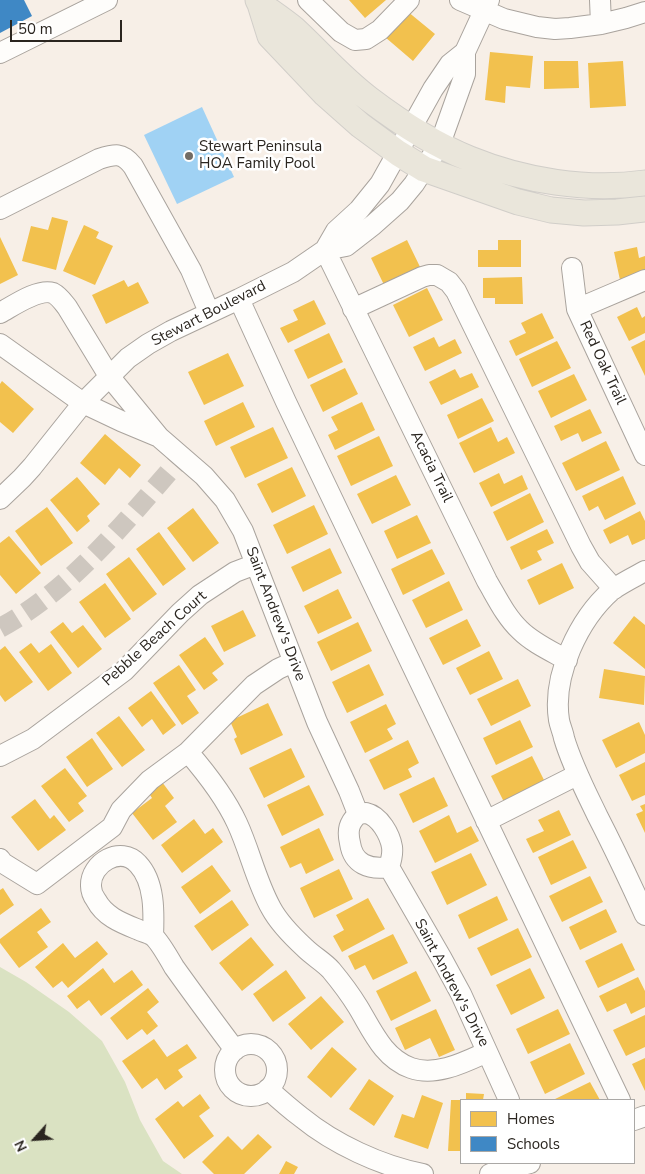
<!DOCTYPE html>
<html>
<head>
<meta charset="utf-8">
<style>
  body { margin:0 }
  #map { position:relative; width:645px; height:1174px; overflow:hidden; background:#f7efe7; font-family:"Nunito Sans",sans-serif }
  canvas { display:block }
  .legend { position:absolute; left:460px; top:1099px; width:175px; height:65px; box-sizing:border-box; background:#fff; border:1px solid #aaa8a5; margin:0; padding:6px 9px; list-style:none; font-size:15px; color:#2a251f }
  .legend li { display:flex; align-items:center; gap:10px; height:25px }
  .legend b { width:25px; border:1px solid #aaa8a5 }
  .north { position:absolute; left:10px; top:1114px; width:50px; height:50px; -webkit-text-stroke:4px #fff; paint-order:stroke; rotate:244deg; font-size:14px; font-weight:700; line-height:20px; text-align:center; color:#2a251f }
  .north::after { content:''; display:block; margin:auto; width:18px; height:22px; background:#2a251f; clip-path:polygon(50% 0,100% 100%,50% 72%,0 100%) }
  .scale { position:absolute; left:10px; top:20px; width:112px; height:22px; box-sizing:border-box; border:2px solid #2a251f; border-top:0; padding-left:6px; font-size:15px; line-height:18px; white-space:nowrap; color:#2a251f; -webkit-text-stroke:4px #fff; paint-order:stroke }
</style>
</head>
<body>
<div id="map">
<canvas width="645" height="1174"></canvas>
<ul class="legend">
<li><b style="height:14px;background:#f2c14e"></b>Homes</li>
<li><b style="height:14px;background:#3f88c5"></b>Schools</li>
</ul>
<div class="north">N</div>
<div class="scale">50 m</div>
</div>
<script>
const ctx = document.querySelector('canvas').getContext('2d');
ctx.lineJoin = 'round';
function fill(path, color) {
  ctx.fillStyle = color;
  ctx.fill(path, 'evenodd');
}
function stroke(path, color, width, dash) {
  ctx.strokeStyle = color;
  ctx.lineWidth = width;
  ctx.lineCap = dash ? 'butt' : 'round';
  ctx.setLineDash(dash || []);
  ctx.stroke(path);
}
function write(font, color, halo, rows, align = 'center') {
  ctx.font = font + ' "Nunito Sans",sans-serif';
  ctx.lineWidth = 5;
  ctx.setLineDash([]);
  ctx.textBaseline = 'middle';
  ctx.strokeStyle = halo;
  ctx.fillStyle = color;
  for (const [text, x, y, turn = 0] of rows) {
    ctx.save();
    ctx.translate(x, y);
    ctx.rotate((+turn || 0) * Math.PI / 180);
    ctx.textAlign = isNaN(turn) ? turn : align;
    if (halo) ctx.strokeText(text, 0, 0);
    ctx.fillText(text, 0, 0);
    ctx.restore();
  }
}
fill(new Path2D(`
  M0,967L26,982L69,1012L102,1041L125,1082L140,1120L163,1161L182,1174H0Z`), '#dae2c2');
fill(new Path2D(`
  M202,107L234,177L177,204L144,135Z`), '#a0d2f4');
fill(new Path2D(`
  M349,0H386L365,18Z
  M407,11L435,34L413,61L385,37Z
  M490,52L533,56L530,88L506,86L505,103L485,100Z
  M544,61H578L579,88L544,89Z
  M623,61L626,106L590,108L588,63Z
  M52,217L68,221L56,270L22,261L31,226L48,230Z
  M84,225L99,232L96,238L113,246L95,285L63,271Z
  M0,237L18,275L0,284Z
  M407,240L422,271L386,289L371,258Z
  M498,240H521V267H478V250H498Z
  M637,247L639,258L645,256V275L620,280L614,252Z
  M522,277L523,304H495V298H483V278Z
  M124,280L128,287L138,282L149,303L106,324L92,295Z
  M427,288L443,320L409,337L393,305Z
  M314,300L326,324L288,343L280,328L298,320L293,310Z
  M637,307L642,318L645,316V333L629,341L617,317Z
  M542,313L554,338L516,356L509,341L526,333L521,323Z
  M329,333L343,362L308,379L294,350Z
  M434,337L439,347L455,339L462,353L425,371L413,347Z
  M645,340V376L631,347Z
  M557,341L571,368L532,387L519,359Z
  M228,353L244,386L204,405L188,372Z
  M345,368L358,394L323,412L310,385Z
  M455,369L460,378L472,373L479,387L441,405L429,382Z
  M574,374L587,400L551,418L538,391Z
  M2,381L34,409L13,433L0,422V384Z
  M482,398L494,421L458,439L447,415Z
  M243,402L255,427L216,446L204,421Z
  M362,402L375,430L335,450L328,435L338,430L331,417Z
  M590,409L602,433L582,442L578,433L561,441L554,426Z
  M273,427L288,458L245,478L230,447Z
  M491,427L498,442L507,437L515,453L474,473L459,443Z
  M105,434L141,465L130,478L119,468L105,485L80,463Z
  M379,436L393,466L351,486L337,456Z
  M606,441L620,470L576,491L562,463Z
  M292,467L306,496L272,513L257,484Z
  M499,473L504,484L522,475L528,489L491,507L479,483Z
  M396,475L411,505L372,524L357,494Z
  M623,476L636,504L605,520L598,506L589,511L582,496Z
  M77,477L100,504L87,516L90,521L77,532L50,500Z
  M530,493L544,522L507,541L493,512Z
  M314,505L328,534L287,554L273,525Z
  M47,507L73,543L41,566L15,531Z
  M193,508L219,543L193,562L167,528Z
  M640,511L645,521V539L632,545L628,535L610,544L603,530Z
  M417,515L431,543L397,559L384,531Z
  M547,529L554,543L537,551L542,560L521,570L510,547Z
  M159,532L186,569L163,586L136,549Z
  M9,536L41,573L16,594L0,575V543Z
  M330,548L342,573L303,592L291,567Z
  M432,549L445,574L403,595L391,569Z
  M129,557L157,594L133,612L106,574Z
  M562,563L574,588L539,605L527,580Z
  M449,581L463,610L426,628L412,600Z
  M105,583L131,619L105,638L79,602Z
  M338,589L352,618L318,634L304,606Z
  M243,610L256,636L224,652L211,626Z
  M634,616L645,625V669L613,643Z
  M467,619L481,646L443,665L429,638Z
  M63,622L72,633L83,625L102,649L78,668L50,632Z
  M358,622L372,651L331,671L317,642Z
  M205,637L224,664L212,673L218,680L204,690L179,655Z
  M31,643L39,653L51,644L72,673L48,691L19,652Z
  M5,646L33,682L5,702L0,695V650Z
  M489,651L503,679L470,695L456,668Z
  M369,664L384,695L347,713L332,682Z
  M179,665L196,690L187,696L199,713L182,725L153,683Z
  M604,669L645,676L644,705L599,698Z
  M518,679L531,706L491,726L477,699Z
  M151,691L176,725L163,735L152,719L142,727L128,708Z
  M268,703L283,735L241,755L234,739L237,737L230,721Z
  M386,704L396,724L387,729L393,739L365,753L350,722Z
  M119,716L145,750L122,767L96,733Z
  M520,720L533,747L496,765L483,738Z
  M639,722L645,735V753L616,768L602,740Z
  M92,738L113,769L87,787L66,757Z
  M408,740L419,763L408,769L412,777L384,790L369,760Z
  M291,748L305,777L264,798L249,768Z
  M532,756L546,784L505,804L491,776Z
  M645,762V795L632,801L619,775Z
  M65,768L87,796L78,803L84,811L69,822L41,786Z
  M434,777L448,806L413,823L399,794Z
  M162,782L174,798L165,806L177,822L153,840L132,813L152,798L148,792Z
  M309,785L324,815L282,836L267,805Z
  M35,799L50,819L54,815L66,830L38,851L11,817Z
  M645,804V833L636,814L643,811L640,806Z
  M559,810L571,835L533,853L526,839L544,831L538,820Z
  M449,815L457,833L471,826L479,841L435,863L419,831Z
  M194,819L205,834L213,828L223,842L182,873L161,845Z
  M319,828L334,860L306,874L301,863L290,868L280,847Z
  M573,840L587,868L551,885L538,857Z
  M471,853L487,885L447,905L431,872Z
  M212,865L231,891L200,914L181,887Z
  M339,869L353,899L314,918L300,888Z
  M590,876L603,902L562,922L549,896Z
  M3,888L14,905L0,915V890Z
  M497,896L508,920L469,939L458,915Z
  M368,898L385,929L342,952L333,936L344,930L336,915Z
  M232,900L249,925L212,951L194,926Z
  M41,908L51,922L37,932L48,947L19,968L0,943V939Z
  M606,909L617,932L580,950L569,927Z
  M518,928L532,957L491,976L477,948Z
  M393,934L408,963L373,980L365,965L355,970L348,956Z
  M251,937L274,965L242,991L219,963Z
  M97,941L108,954L68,988L62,981L53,988L35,967L63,943L75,958Z
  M622,943L635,970L598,988L585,961Z
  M103,968L114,983L132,970L143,985L101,1016L89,1000L77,1009L67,996Z
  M530,968L545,998L511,1015L496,985Z
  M286,970L306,998L273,1022L253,994Z
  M416,971L431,1001L391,1021L376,991Z
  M638,977L645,991V1007L631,1014L626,1003L607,1012L599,996Z
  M148,988L159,1002L147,1012L158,1026L147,1035L142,1029L127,1040L110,1018Z
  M321,996L344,1022L311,1050L288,1024Z
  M436,1009L455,1050L439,1057L430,1038L405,1050L395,1028Z
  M558,1009L570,1034L528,1054L516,1029Z
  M645,1015V1047L626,1056L613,1030Z
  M154,1039L167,1057L187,1044L197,1058L178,1070L183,1077L165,1090L157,1078L142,1089L122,1061Z
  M570,1043L585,1074L545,1094L530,1062Z
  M332,1047L357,1069L331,1098L307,1077Z
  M645,1058V1091L632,1064Z
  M369,1079L394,1096L374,1126L349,1109Z
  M590,1082L600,1100H553Z
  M466,1093L484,1094L483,1100H466Z
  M200,1094L210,1108L199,1116L214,1136L184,1159L155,1119L178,1101L183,1107Z
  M422,1095L443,1103L428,1149L394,1137L402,1114L414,1118Z
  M451,1100H461V1151H448Z
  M258,1134L272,1147L244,1174H214L202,1162L228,1136L242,1150Z
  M286,1161L298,1167L294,1174H279Z`), '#f2c14e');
fill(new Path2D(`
  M0,0H24L32,16L0,33Z`), '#3f88c5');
stroke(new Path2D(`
  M0,628C74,588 127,519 182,457`), '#cec7bf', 20, [20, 10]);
const minor = new Path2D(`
  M308,0L341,32L355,40L366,39L380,30L409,0
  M460,0L504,19L537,27L555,29L570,28L601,24L626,18L645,12
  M600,0L601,24
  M0,53L107,0
  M0,209L99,159C115,154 122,152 133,166L191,270L209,312
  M325,250L487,581C497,598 506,617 520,630C533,643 551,651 567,660
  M325,250L336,231L359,210L380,184L433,89L450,64L465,52
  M572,268L577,309L645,455
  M239,299L286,402L620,1100
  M353,309L422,277L429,275H437L449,282L456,291L581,546L590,562L614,589
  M577,309L645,280
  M0,313C13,306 38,288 53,293C59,296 63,302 67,307L109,376L159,437L204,476L225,500L243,531L317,722L349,791L358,814
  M0,344L83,403L121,421L157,436
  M0,499L22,478L32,467L83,403L128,358L148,344L171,331L239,299L293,272L325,250L346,246L373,225L400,201L414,184L440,144L465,74V52L489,0
  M645,571C634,577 622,583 612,590C579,619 552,675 559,720C560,726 563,732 564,738C572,765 585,790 597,815C614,848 630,882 645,915
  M188,752C207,774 225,797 237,823C250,851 256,881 271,908C279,923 292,936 305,948C313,956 324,962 331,970C341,982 350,994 358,1007C372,1030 383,1058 411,1068C436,1077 465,1062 487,1052
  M0,756L33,739L124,671L180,613L200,595L235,572L256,564
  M486,821L577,775
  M0,859L3,863L37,884L112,827L121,810L150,780L188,752L254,685L278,669L293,662
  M389,867C369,870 353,864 350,843C347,830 349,823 358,814C361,814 364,813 366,813C380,816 390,835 392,847C393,854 391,861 389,867L442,959L461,994L509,1100
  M153,936C154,913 155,882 138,864C121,845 90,863 91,886C91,892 93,896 96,900C105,917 122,923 139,930C143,932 149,933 153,936C158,940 170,960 174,967C194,995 214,1022 235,1050
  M225 1070a26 26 0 1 1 52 0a26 26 0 1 1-52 0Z
  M268,1089C279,1099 289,1108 301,1117C334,1144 381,1166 423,1174
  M634,1120L645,1116
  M490,1174L530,1163`);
const major = new Path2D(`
  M258,0L260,4C271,12 283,20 294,29C319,52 341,78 369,99C398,121 435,145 470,159C524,181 587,191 645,183
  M260,4L270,36L325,94L360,125L398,153L424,169L518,202L551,210L584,213L617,212L645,209`);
stroke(minor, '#a9a39d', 22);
stroke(major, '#d1cec9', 27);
stroke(minor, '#fefdfb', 20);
stroke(major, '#eae6db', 25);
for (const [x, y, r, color] of [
  [189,156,5,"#726c65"]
]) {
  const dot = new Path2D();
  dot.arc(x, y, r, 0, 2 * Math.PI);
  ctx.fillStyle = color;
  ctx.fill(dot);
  stroke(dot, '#fff', 2);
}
write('15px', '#2a251f', '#fff', [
  ["Stewart Peninsula",199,147],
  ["HOA Family Pool",199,164]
], 'left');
write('15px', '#2a251f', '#fff', [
  ["Stewart Boulevard",209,314,-27],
  ["Red Oak Trail",602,363,65],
  ["Acacia Trail",431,467,64],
  ["Saint Andrew's Drive",275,614,69],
  ["Pebble Beach Court",155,639,-42],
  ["Saint Andrew's Drive",451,983,62]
]);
</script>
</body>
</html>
